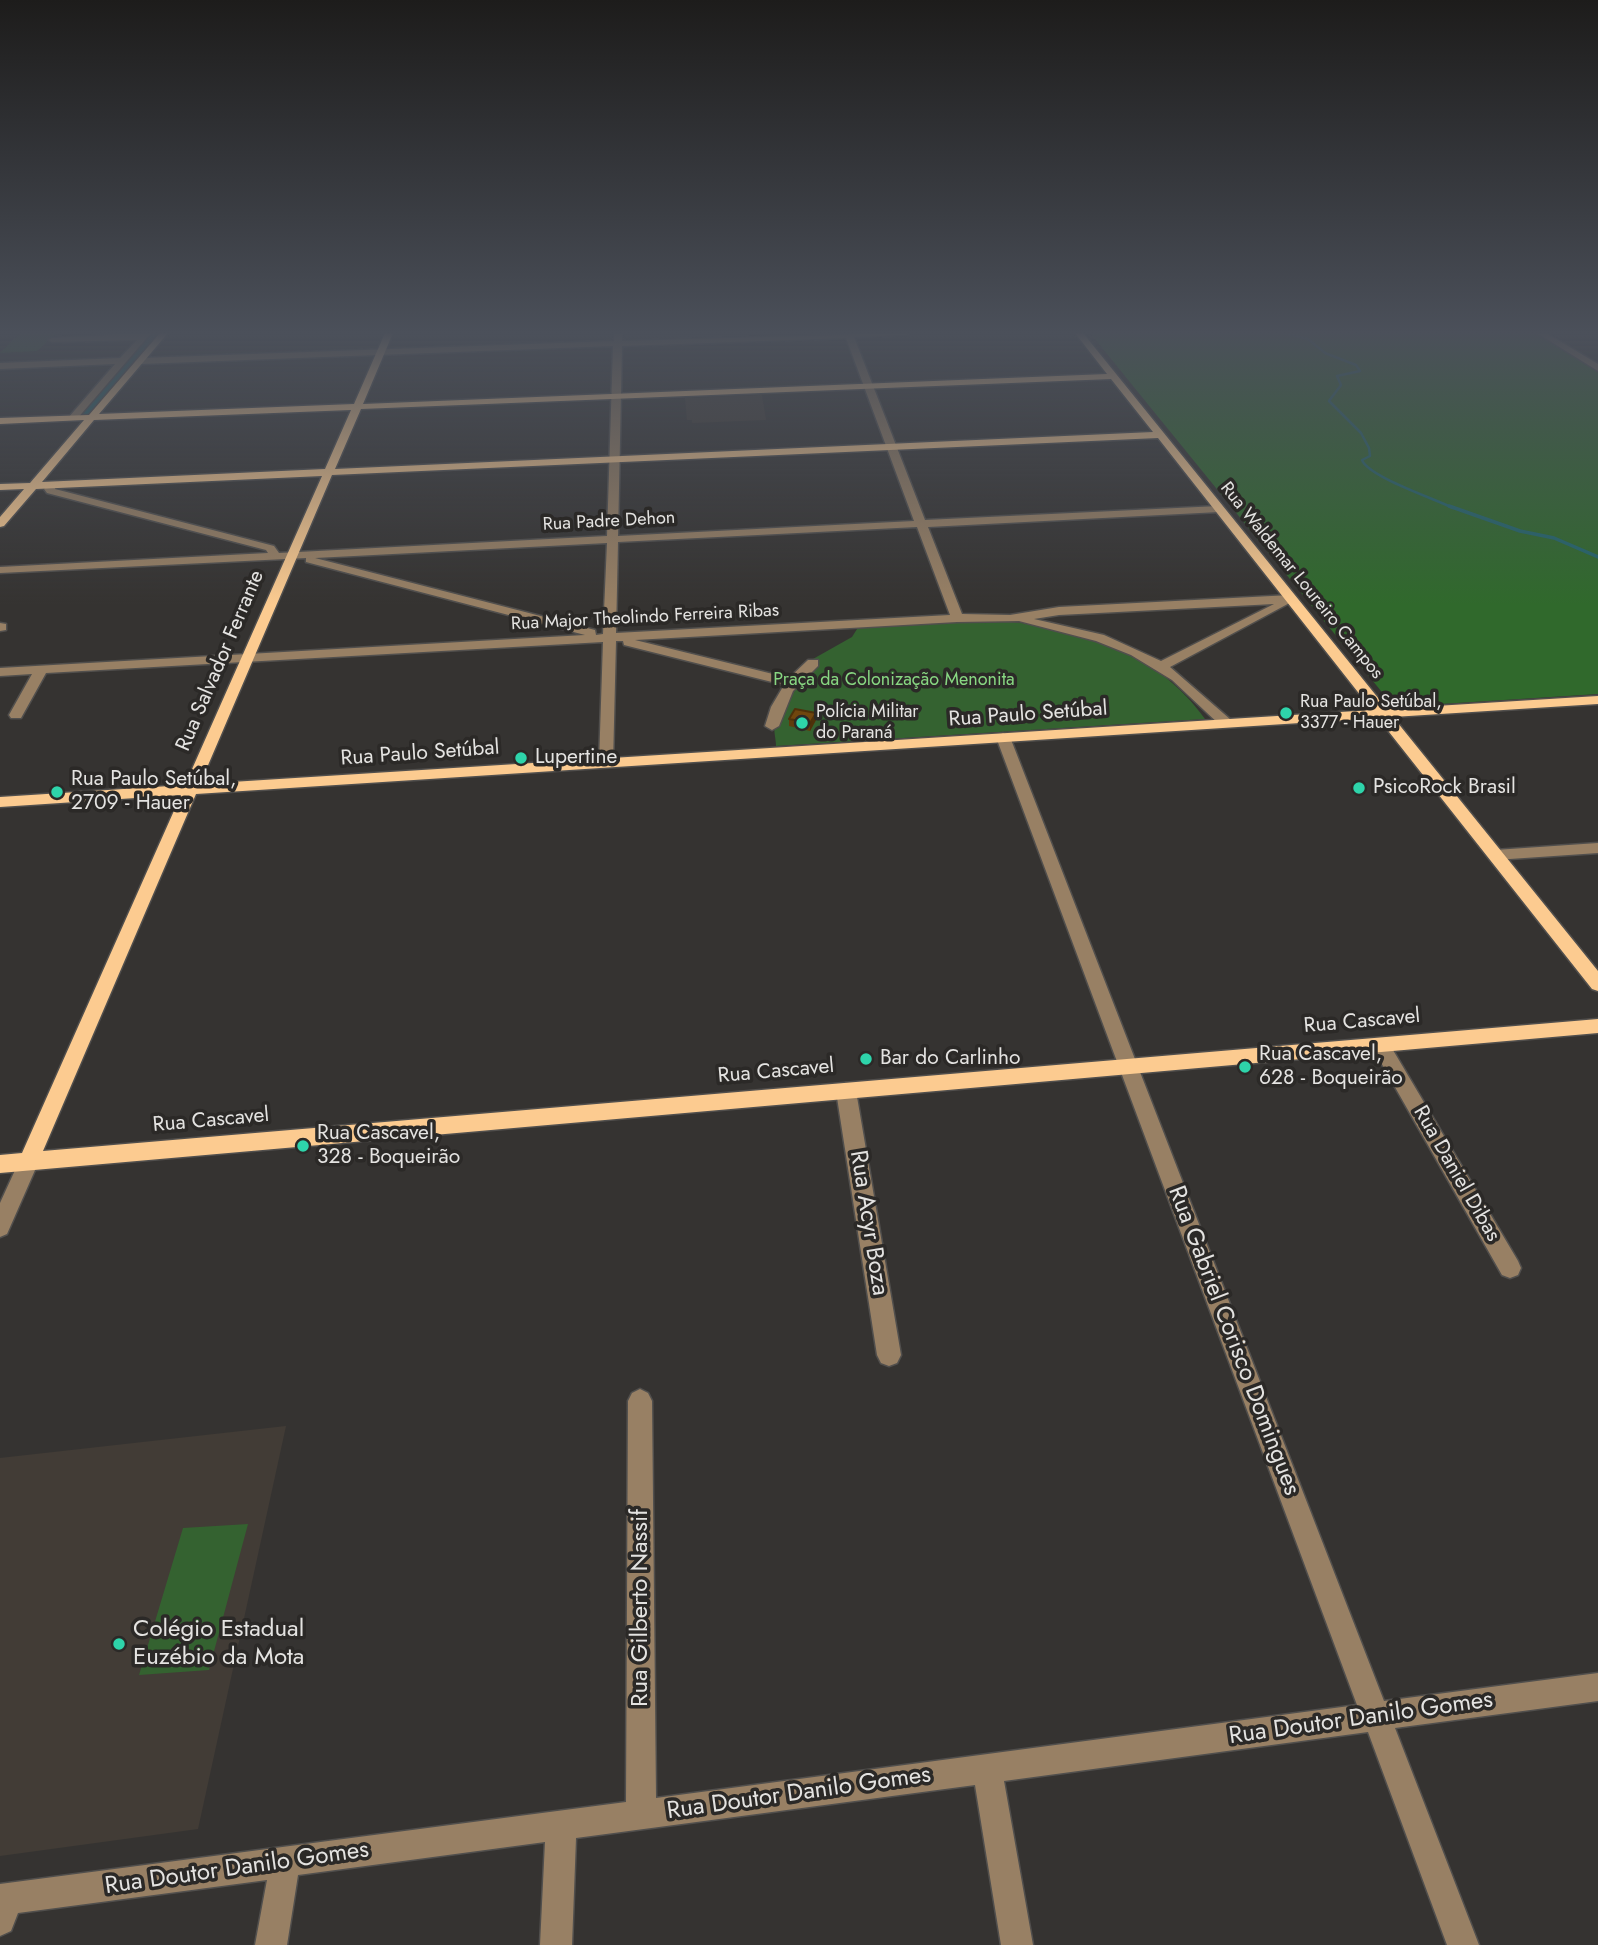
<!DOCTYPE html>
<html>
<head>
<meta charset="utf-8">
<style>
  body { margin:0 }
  canvas { display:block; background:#353331 }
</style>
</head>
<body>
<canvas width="1598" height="1945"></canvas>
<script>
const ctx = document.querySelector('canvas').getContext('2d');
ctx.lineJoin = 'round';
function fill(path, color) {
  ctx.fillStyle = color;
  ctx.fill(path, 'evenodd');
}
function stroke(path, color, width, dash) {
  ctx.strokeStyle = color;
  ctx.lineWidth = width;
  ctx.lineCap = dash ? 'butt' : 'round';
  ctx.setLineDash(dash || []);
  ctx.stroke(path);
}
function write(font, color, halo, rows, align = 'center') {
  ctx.font = font + ' Jost,sans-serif';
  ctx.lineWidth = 7;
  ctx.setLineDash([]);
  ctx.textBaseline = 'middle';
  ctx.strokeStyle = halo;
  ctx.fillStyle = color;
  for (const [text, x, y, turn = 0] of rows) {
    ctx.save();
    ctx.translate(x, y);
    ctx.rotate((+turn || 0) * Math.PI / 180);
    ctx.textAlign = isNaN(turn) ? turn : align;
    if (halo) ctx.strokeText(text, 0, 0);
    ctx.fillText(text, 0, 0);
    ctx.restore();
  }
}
fill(new Path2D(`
  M762,395L766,420L692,423V420H687L685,398Z
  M286,1426L198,1829L0,1856V1458Z`), '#423c36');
fill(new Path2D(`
  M20,333H57L37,351L0,353Z
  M991,620C1073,626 1156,649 1205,719L776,746C776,739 773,730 775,723C779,701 801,675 819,663L813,659L852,637L859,626Z
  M248,1524L209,1670L139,1675L183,1528Z`), '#346230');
fill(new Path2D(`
  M1090,333H1536L1598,372V694L1394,707Z`), '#30692c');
stroke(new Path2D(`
  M1285,333L1308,339L1325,353L1356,365L1360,371L1337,376L1341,385L1329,401L1361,433L1369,448L1370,456L1362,460C1369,477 1433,498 1453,508`), '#24666d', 2.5);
stroke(new Path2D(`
  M1449,506L1520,531L1554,538L1598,557`), '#24666d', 3.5);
fill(new Path2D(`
  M149,333H161L91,416H81V410Z`), '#24666d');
const minor = new Path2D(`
  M143,333H151L76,420L68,418L115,364L0,369V363L120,358L137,340L52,342L48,340L52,338Z
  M614,333H622V341L910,333L906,335L854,337L925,520L1219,506L1224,509L1219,512L928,527L962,614L1010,615L1059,607L1291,595L1297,599L1170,667L1231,720V726H1221L1172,680L1131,655L1096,641L1019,621L957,622L635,640L789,678L808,660H818V666L793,691L779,726L772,730L765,726L771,707L784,685L624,645L623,641H616L613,763L606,767L599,763L603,642L46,673L21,718H11L9,715L32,674L0,676V668L585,635L306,562V558L0,573V567L268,553L266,550L47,493L44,489L51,482L56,485L55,489L274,546L279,553L607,536L613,346L141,364L137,361L141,358L614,341ZM846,338L914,521L618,536L622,346ZM917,527L950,615L616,633L618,542ZM607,543L603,634L596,635L595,630L315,558ZM1274,604L1161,661L1104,635L1034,619L1059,615Z
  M1537,333H1546L1598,364V371Z
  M0,623L6,624V630L0,631Z
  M1003,733L1010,737L1384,1701L1598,1673V1701L1395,1728L1479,1945H1447L1368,1732L1004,1781L1033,1945H1001L975,1785L576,1838L572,1945H540L545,1842L298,1875L287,1945H255L267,1880L18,1913L11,1931L0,1936V1884L626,1802L628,1401L632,1393L640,1389L648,1393L652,1401L656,1798L1357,1705L996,737Z
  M1598,843V853L1495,860L1487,855L1495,850Z
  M1380,1038L1387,1040L1518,1261L1521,1268L1518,1275L1510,1278L1502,1275L1371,1045L1373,1040Z
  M846,1083L853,1085L856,1091L901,1355L897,1363L889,1366L881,1363L877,1355L836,1091L839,1085Z
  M29,1152L36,1155L39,1161L7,1234L0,1237V1203L22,1155Z`);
const major = new Path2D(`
  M160,333H168L99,414L354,404L385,333H393L363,404L1107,374L1075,333H1083L1387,709L1598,696V704L1393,717L1598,971V991L1592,989L1378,718L196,794L43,1151L1598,1019V1033L0,1173V1155L22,1153L181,795L0,807V797L185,785L322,476L36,489L4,526L0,527V517L24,489L0,490V484L30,483L84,420L0,424V418L89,415ZM1111,379L1153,432L335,469L361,409ZM351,410L325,469L42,482L94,420ZM1158,438L1372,710L200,784L332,475Z`);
stroke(minor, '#514f4d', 3);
stroke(major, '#514f4d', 3);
fill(minor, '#988064');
fill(major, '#fccb90');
fill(new Path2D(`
  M816,713V720L810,731L789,726V719Z`), '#603c0c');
fill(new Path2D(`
  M816,713V720L810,731V723Z`), '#4e310a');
const building = new Path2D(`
  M795,709L816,713L810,723L789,719Z`);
fill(building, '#70460e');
stroke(building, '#4e310a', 2);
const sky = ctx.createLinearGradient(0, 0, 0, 605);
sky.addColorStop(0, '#1d1c1b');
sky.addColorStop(0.55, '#4b505a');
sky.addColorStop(1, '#4b505a00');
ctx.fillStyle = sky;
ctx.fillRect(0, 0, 1598, 605);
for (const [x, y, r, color] of [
  [1286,713,7,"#2ed4aa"],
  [802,723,7,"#2ed4aa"],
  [521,758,7,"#2ed4aa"],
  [1359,788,7,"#2ed4aa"],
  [57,792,7,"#2ed4aa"],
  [866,1059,7,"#2ed4aa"],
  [1245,1067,7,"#2ed4aa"],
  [303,1146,7,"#2ed4aa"],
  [119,1644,7,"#2ed4aa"]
]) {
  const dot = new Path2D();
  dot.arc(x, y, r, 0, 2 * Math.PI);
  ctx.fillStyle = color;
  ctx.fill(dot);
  stroke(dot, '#2b2927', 2.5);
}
write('18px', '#e4e3e1', '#2b2927', [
  ["Rua Padre Dehon",609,522,-3],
  ["Rua Waldemar Loureiro Campos",1301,581,51],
  ["Rua Major Theolindo Ferreira Ribas",645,618,-3]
]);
write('18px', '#88d782', '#2b2927', [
  ["Praça da Colonização Menonita",894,681]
]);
write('18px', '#e4e3e1', '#2b2927', [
  ["Rua Paulo Setúbal,",1300,703],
  ["3377 - Hauer",1300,724],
  ["Polícia Militar",816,713],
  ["do Paraná",816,734]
], 'left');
write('21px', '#e4e3e1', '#2b2927', [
  ["Rua Salvador Ferrante",221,661,-67],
  ["Rua Paulo Setúbal",1028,715,-4],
  ["Rua Paulo Setúbal",420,754,-4],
  ["Rua Cascavel",1362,1022,-5],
  ["Rua Cascavel",776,1072,-5],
  ["Rua Cascavel",211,1121,-5],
  ["Rua Daniel Dibas",1456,1174,60]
]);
write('21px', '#e4e3e1', '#2b2927', [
  ["Lupertine",535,758],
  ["Rua Paulo Setúbal,",71,780],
  ["2709 - Hauer",71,804],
  ["PsicoRock Brasil",1373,788],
  ["Rua Cascavel,",1259,1055],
  ["628 - Boqueirão",1259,1079],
  ["Bar do Carlinho",880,1059],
  ["Rua Cascavel,",317,1134],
  ["328 - Boqueirão",317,1158]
], 'left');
write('24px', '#e4e3e1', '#2b2927', [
  ["Rua Acyr Boza",868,1223,81],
  ["Rua Gabriel Corisco Domingues",1233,1341,69],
  ["Rua Gilberto Nassif",641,1608,-90],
  ["Rua Doutor Danilo Gomes",1361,1719,-8],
  ["Rua Doutor Danilo Gomes",799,1794,-8],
  ["Rua Doutor Danilo Gomes",237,1869,-8]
]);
write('24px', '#e4e3e1', '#2b2927', [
  ["Colégio Estadual",133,1630],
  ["Euzébio da Mota",133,1658]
], 'left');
</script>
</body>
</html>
